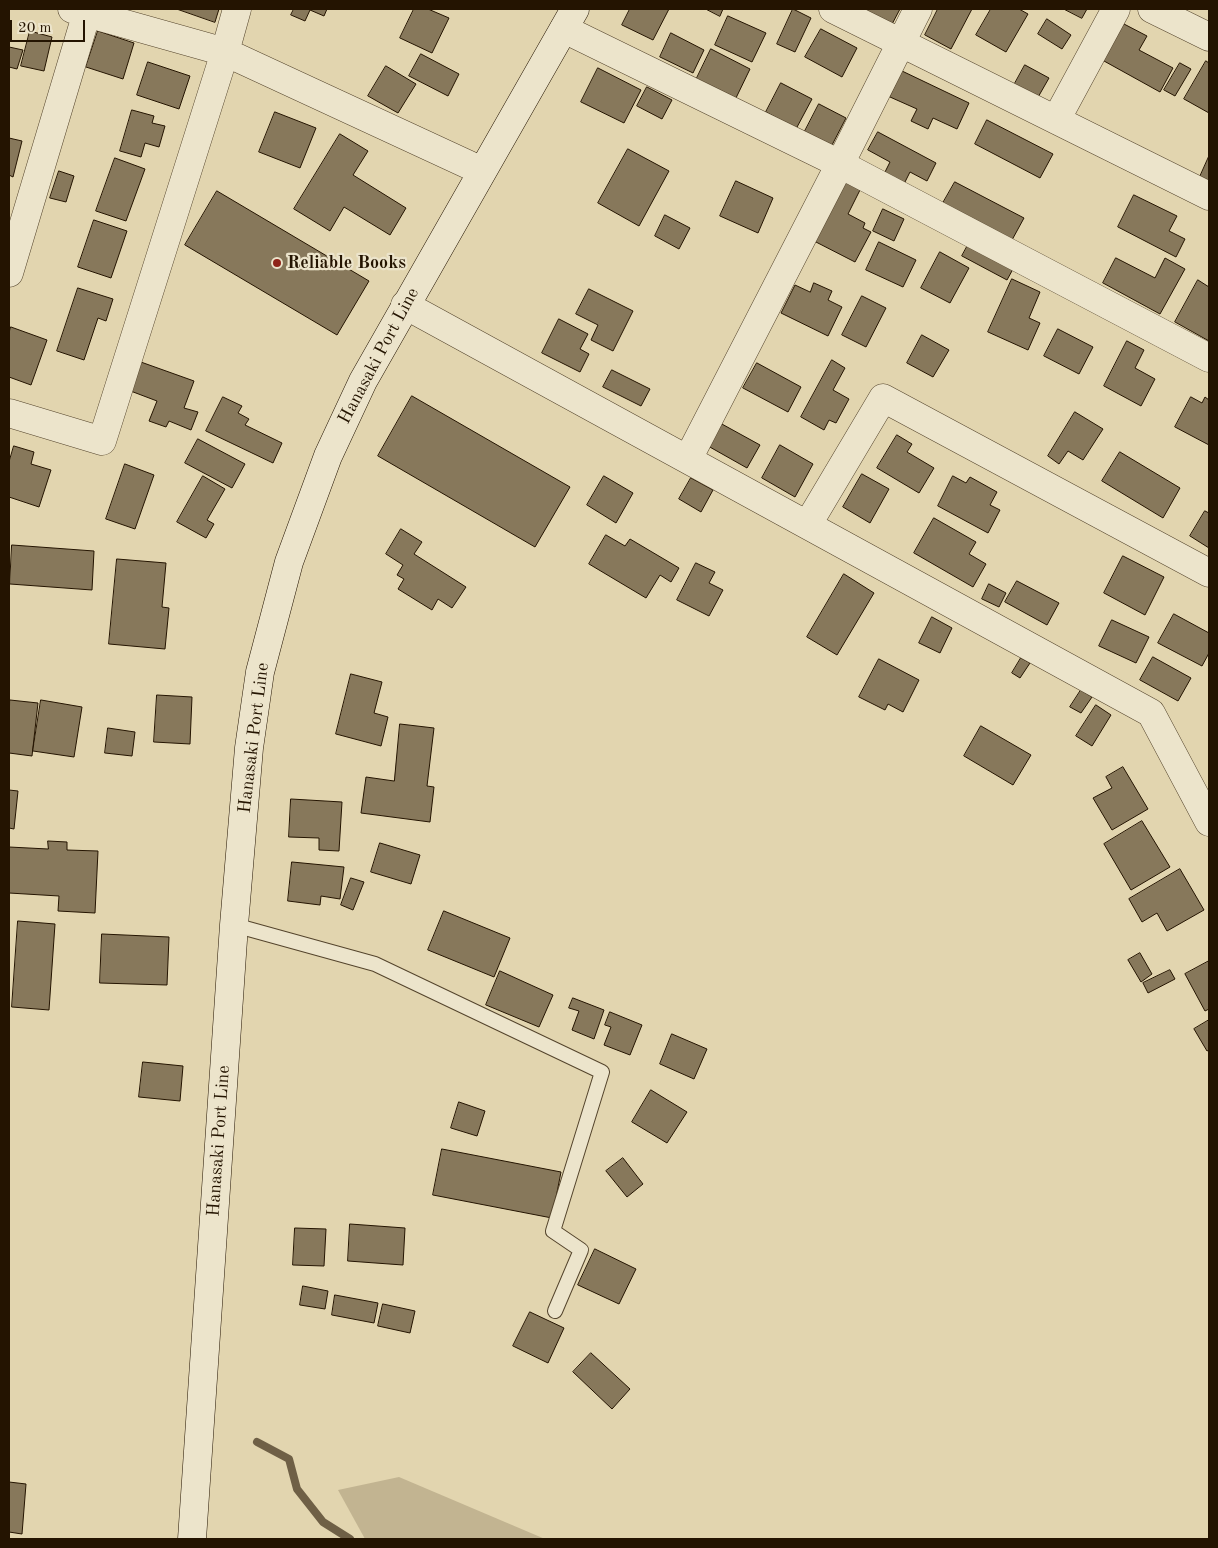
<!DOCTYPE html>
<html>
<head>
<meta charset="utf-8">
<style>
  body { margin:0 }
  #map { position:relative; width:1218px; height:1548px; overflow:hidden; background:#e2d5af; font-family:"Old Standard TT",serif }
  canvas { display:block }
  .frame { position:absolute; inset:0; border:10px solid #241401; pointer-events:none }
  .scale { position:absolute; left:10px; top:20px; width:75px; height:22px; box-sizing:border-box; border:2px solid #241401; border-top:0; padding-left:6px; font-size:15px; line-height:18px; white-space:nowrap; color:#241401; -webkit-text-stroke:4px #ece4cb; paint-order:stroke }
</style>
</head>
<body>
<div id="map">
<canvas width="1218" height="1548"></canvas>
<div class="frame"></div>
<div class="scale">20 m</div>
</div>
<script>
const ctx = document.querySelector('canvas').getContext('2d');
ctx.lineJoin = 'round';
function fill(path, color) {
  ctx.fillStyle = color;
  ctx.fill(path, 'evenodd');
}
function stroke(path, color, width, dash) {
  ctx.strokeStyle = color;
  ctx.lineWidth = width;
  ctx.lineCap = dash ? 'butt' : 'round';
  ctx.setLineDash(dash || []);
  ctx.stroke(path);
}
function write(font, color, halo, rows, align = 'center') {
  ctx.font = font + ' "Old Standard TT",serif';
  ctx.lineWidth = 4.5;
  ctx.setLineDash([]);
  ctx.textBaseline = 'middle';
  ctx.strokeStyle = halo;
  ctx.fillStyle = color;
  for (const [text, x, y, turn = 0] of rows) {
    ctx.save();
    ctx.translate(x, y);
    ctx.rotate((+turn || 0) * Math.PI / 180);
    ctx.textAlign = isNaN(turn) ? turn : align;
    if (halo) ctx.strokeText(text, 0, 0);
    ctx.fillText(text, 0, 0);
    ctx.restore();
  }
}
fill(new Path2D(`
  M399,1477L545,1539H365L338,1490Z`), '#c2b491');
stroke(new Path2D(`
  M257,1442L289,1459L297,1489L323,1522L350,1539`), '#6f6046', 8);
const building = new Path2D(`
  M177,9H219L215,22Z
  M294,9H327L324,16L310,10L305,21L291,15Z
  M414,9H428L449,18L432,53L400,38Z
  M630,9H669L653,40L622,25Z
  M706,9H723L720,16Z
  M793,9L811,18L795,52L777,44Z
  M854,9H900L890,28Z
  M938,9H972L951,49L925,35Z
  M991,9H1019L1028,14L1006,52L976,35Z
  M1064,9H1087L1082,18Z
  M728,16L766,33L752,62L715,45Z
  M1047,19L1071,35L1062,49L1038,34Z
  M1124,24L1147,36L1139,50L1173,68L1160,92L1104,61Z
  M821,29L857,48L842,77L805,57Z
  M30,31L52,37L44,71L21,66Z
  M98,31L134,43L123,79L86,67Z
  M671,33L704,50L693,73L660,57Z
  M9,47L23,50L17,69L9,67Z
  M711,49L750,69L735,100L696,80Z
  M421,54L459,74L448,96L409,76Z
  M1206,61L1209,63V113L1184,99Z
  M148,62L190,76L179,109L137,95Z
  M1180,63L1191,69L1175,96L1164,90Z
  M1025,65L1049,78L1037,99L1013,87Z
  M386,66L416,84L398,113L368,96Z
  M598,68L641,90L624,123L581,102Z
  M902,71L969,103L957,129L933,118L928,129L911,121L917,109L890,97Z
  M781,83L812,99L796,129L766,112Z
  M647,87L672,100L662,119L637,106Z
  M819,104L846,118L831,147L804,133Z
  M132,110L154,116L152,123L165,126L159,147L145,143L141,157L120,151Z
  M275,112L316,128L300,168L259,152Z
  M987,120L1053,154L1040,178L975,144Z
  M878,132L936,163L927,181L910,172L904,184L884,174L890,162L868,150Z
  M340,134L368,151L353,175L406,208L390,235L344,207L330,231L294,209Z
  M9,138L22,141L13,177L9,175Z
  M628,149L669,171L639,226L598,203Z
  M1209,156V183L1199,179Z
  M115,158L145,169L126,221L96,211Z
  M59,171L74,176L66,202L50,198Z
  M736,181L773,198L758,233L720,216Z
  M845,182L860,190L848,214L865,223L863,228L871,232L855,262L814,241Z
  M955,182L1024,218L1012,240L943,203Z
  M217,191L369,281L337,335L185,245Z
  M1134,195L1177,216L1169,231L1185,239L1176,257L1118,227Z
  M883,209L904,219L894,241L873,231Z
  M665,215L690,228L679,249L655,236Z
  M94,220L127,231L111,278L78,267Z
  M879,242L916,260L903,287L866,270Z
  M968,245L1013,269L1007,280L962,256Z
  M940,252L969,268L950,303L921,288Z
  M1116,258L1155,278L1165,258L1185,269L1160,314L1103,283Z
  M1012,279L1040,292L1029,318L1040,323L1028,350L988,332Z
  M1198,280L1209,287V341L1175,322Z
  M814,283L832,291L828,300L842,307L828,336L781,313L795,285L810,292Z
  M78,288L113,299L106,321L98,318L84,360L57,351Z
  M589,289L633,311L613,351L591,340L598,325L576,314Z
  M862,296L886,308L866,347L842,335Z
  M559,319L588,334L580,349L589,354L580,372L542,353Z
  M11,327L47,340L31,385L9,377V333Z
  M1058,329L1093,347L1079,374L1044,356Z
  M922,335L949,350L933,377L907,363Z
  M1127,341L1144,350L1135,368L1155,379L1141,406L1104,386Z
  M832,360L845,368L833,390L849,399L836,423L829,420L824,430L801,417Z
  M138,361L194,381L184,408L198,412L191,430L169,421L166,427L149,421L157,401L128,390Z
  M757,363L801,387L788,412L743,388Z
  M612,370L650,389L641,406L603,387Z
  M412,396L570,487L535,547L378,456Z
  M223,397L242,406L238,413L249,419L245,425L282,443L273,463L206,431Z
  M1191,397L1202,403L1205,397L1209,400V445L1175,427Z
  M1075,412L1103,429L1083,460L1068,451L1059,464L1048,456Z
  M720,423L760,445L747,468L708,446Z
  M897,435L912,444L907,452L934,468L919,493L877,468Z
  M198,439L245,464L232,488L185,463Z
  M780,445L813,464L795,497L762,478Z
  M14,446L34,452L31,464L51,470L39,507L9,497V462Z
  M1120,452L1180,488L1163,518L1102,481Z
  M125,464L154,475L135,529L106,519Z
  M862,474L889,489L870,523L843,507Z
  M203,476L225,489L207,520L214,524L206,538L177,522Z
  M604,476L633,493L616,523L587,505Z
  M953,476L966,483L970,477L997,492L990,505L1000,510L988,533L938,506Z
  M691,478L713,490L701,512L679,499Z
  M1205,511L1209,513V548L1190,536Z
  M934,518L976,542L969,554L986,564L973,587L914,553Z
  M401,529L422,542L414,554L466,587L452,608L438,599L432,610L398,589L404,579L397,575L403,565L386,554Z
  M606,535L625,546L630,539L679,568L671,582L660,575L646,598L589,564Z
  M12,545L94,551L92,590L10,584Z
  M1123,556L1164,577L1145,615L1104,593Z
  M117,559L166,563L162,607L169,608L165,649L109,644Z
  M696,563L715,572L709,583L723,590L709,616L677,600Z
  M844,574L874,593L837,655L807,637Z
  M1017,581L1059,603L1047,625L1005,602Z
  M989,584L1006,593L999,607L982,599Z
  M1174,614L1209,633V653L1202,666L1158,643Z
  M932,617L952,628L940,653L919,643Z
  M1112,620L1149,637L1136,663L1099,646Z
  M1153,657L1191,678L1178,701L1140,680Z
  M1021,658L1030,663L1020,678L1012,673Z
  M879,659L919,680L903,712L888,704L885,710L859,697Z
  M351,674L382,682L374,713L388,717L381,746L336,734Z
  M1081,690L1092,697L1081,713L1070,707Z
  M157,695L192,697L190,744L154,742Z
  M10,700L38,703L32,756L9,753Z
  M41,700L82,707L74,757L33,751Z
  M1096,705L1111,715L1092,746L1076,736Z
  M400,724L434,728L427,786L434,787L430,822L361,813L366,777L394,781Z
  M981,726L1031,755L1013,785L964,756Z
  M108,728L135,732L132,756L105,753Z
  M1123,767L1148,809L1112,830L1093,798L1112,788L1106,777Z
  M9,790L18,791L14,829L9,828Z
  M291,799L342,802L339,851L319,850V838L289,837Z
  M1142,821L1170,867L1131,890L1104,844Z
  M48,841L67,842V850L98,851L95,913L58,911L59,896L9,893V847L48,849Z
  M380,843L420,855L411,884L371,872Z
  M292,862L344,867L340,899L321,896L320,905L288,901Z
  M1180,869L1204,910L1167,931L1157,913L1142,922L1129,899Z
  M351,878L364,882L353,910L341,905Z
  M444,911L510,938L494,977L428,950Z
  M18,921L55,924L49,1010L12,1007Z
  M102,934L169,937L167,985L100,983Z
  M1140,953L1152,974L1141,982L1128,960Z
  M1209,961V1009L1205,1011L1185,974Z
  M1170,970L1175,979L1148,993L1143,983Z
  M500,971L553,995L539,1027L486,1005Z
  M573,998L604,1010L594,1039L572,1030L579,1011L569,1008Z
  M610,1012L642,1025L630,1055L604,1045L611,1027L605,1025Z
  M1209,1020V1050L1207,1051L1194,1029Z
  M672,1034L707,1049L694,1079L660,1064Z
  M143,1062L183,1066L180,1101L139,1097Z
  M651,1090L687,1112L667,1143L632,1122Z
  M459,1102L485,1111L477,1136L451,1128Z
  M442,1149L561,1172L552,1218L433,1195Z
  M623,1158L643,1184L627,1197L606,1171Z
  M350,1224L405,1228L403,1265L348,1261Z
  M295,1228L326,1229L324,1266L293,1265Z
  M595,1249L636,1269L619,1304L578,1285Z
  M303,1286L328,1291L325,1309L300,1305Z
  M335,1295L378,1303L374,1323L332,1315Z
  M383,1304L415,1311L410,1333L378,1326Z
  M530,1312L564,1328L548,1363L513,1346Z
  M591,1353L630,1389L612,1409L573,1372Z
  M9,1482L26,1484L22,1534L9,1532Z`);
fill(building, '#87785b');
stroke(building, '#241401', 1);
const service = new Path2D(`
  M234,925L375,964L602,1072L553,1231L581,1250L555,1311`);
const minor = new Path2D(`
  M72,9L225,52L482,171
  M833,9L1209,196
  M1152,9L1209,37
  M564,29L840,164L1209,358
  M1056,120L1116,9
  M9,273L88,9
  M405,305L1151,713L1209,822
  M9,413L102,441L225,52L237,9
  M688,459L840,164L918,9
  M808,524L883,398L1209,573`);
const secondary = new Path2D(`
  M192,1539L234,925L249,748L260,672L289,562L328,456L363,381L575,9`);
stroke(service, '#54442c', 16);
stroke(minor, '#54442c', 29);
stroke(secondary, '#241401', 29);
stroke(service, '#ece4cb', 14);
stroke(minor, '#ece4cb', 28);
stroke(secondary, '#ece4cb', 28);
for (const [x, y, r, color] of [
  [277,263,5,"#8f2418"]
]) {
  const dot = new Path2D();
  dot.arc(x, y, r, 0, 2 * Math.PI);
  ctx.fillStyle = color;
  ctx.fill(dot);
  stroke(dot, '#ece4cb', 2);
}
write('bold 18px', '#241401', '#ece4cb', [
  ["Reliable Books",287,263]
], 'left');
write('18px', '#241401', '#ece4cb', [
  ["Hanasaki Port Line",379,356,-62],
  ["Hanasaki Port Line",254,738,-83],
  ["Hanasaki Port Line",219,1141,-86]
]);
</script>
</body>
</html>
